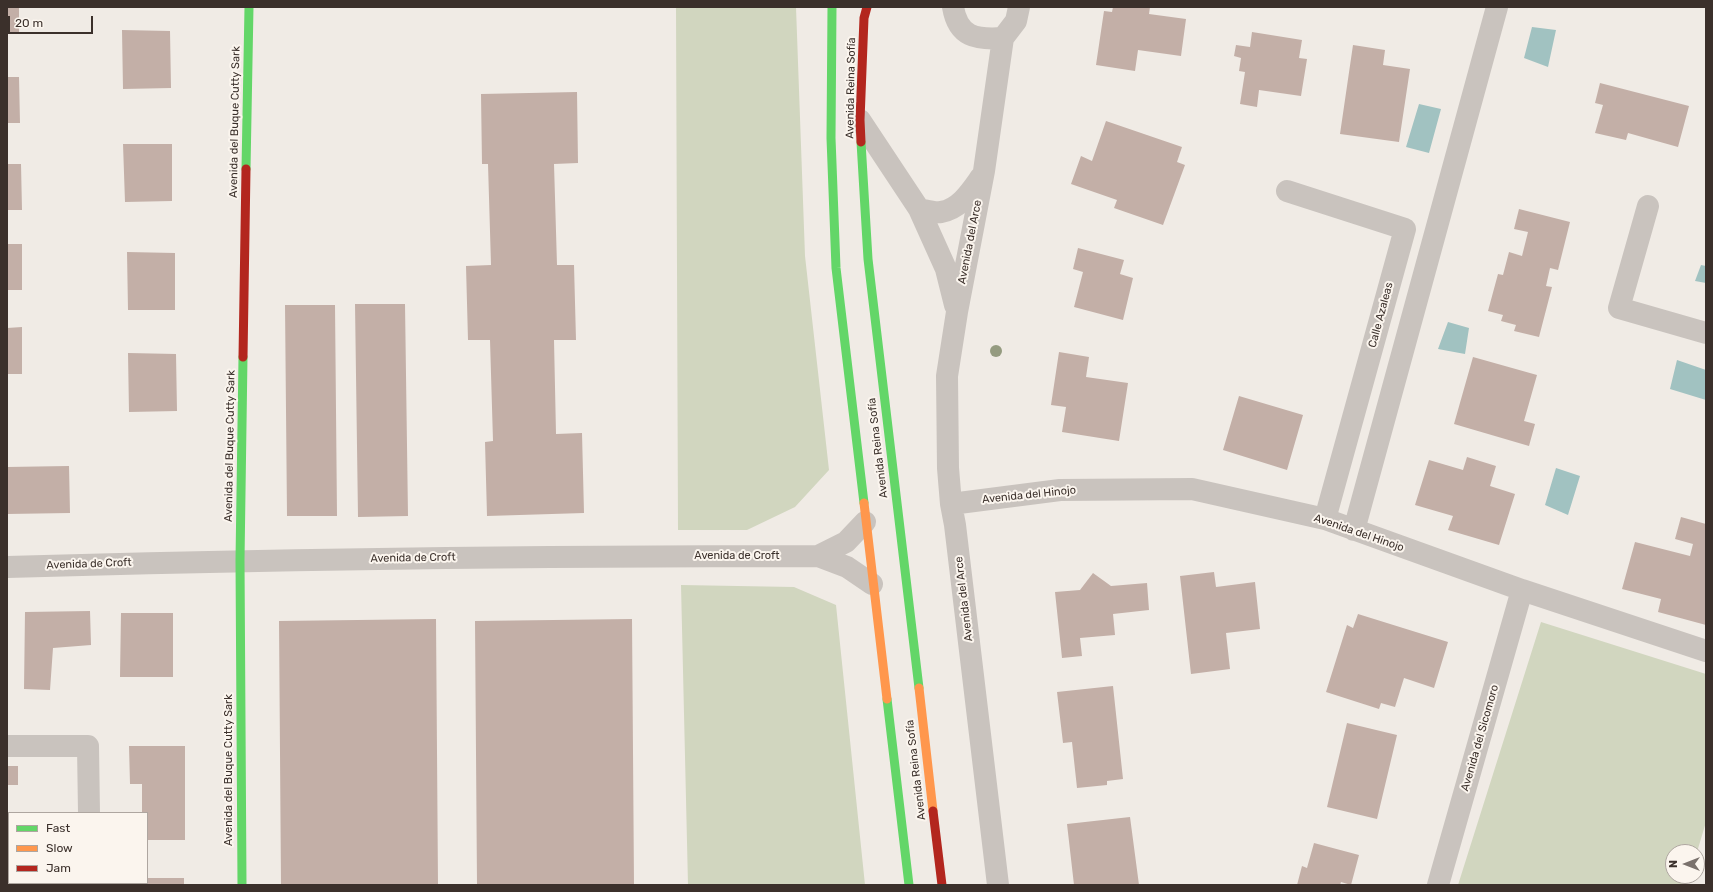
<!DOCTYPE html>
<html>
<head>
<meta charset="utf-8">
<style>
  body { margin:0 }
  #map { position:relative; width:1713px; height:892px; overflow:hidden; background:#f0ebe5; font-family:Rubik,sans-serif }
  canvas { display:block }
  .frame { position:absolute; inset:0; border:8px solid #3b302b; pointer-events:none }
  .legend { position:absolute; left:8px; top:812px; width:140px; height:72px; box-sizing:border-box; background:#fbf5ee; border:1px solid #aea6a0; margin:0; padding:5px 7px; list-style:none; font-size:12px; color:#3b302b }
  .legend li { display:flex; align-items:center; gap:8px; height:20px }
  .legend b { width:20px; border:1px solid #aea6a0 }
  .north { position:absolute; left:1665px; top:844px; width:40px; height:40px; box-sizing:border-box; background:#fbf5ee; border:1px solid #aea6a0; border-radius:50%; rotate:270deg; font-size:11px; font-weight:700; line-height:16px; text-align:center; color:#3b302b }
  .north::after { content:''; display:block; margin:auto; width:14px; height:18px; background:#7a716c; clip-path:polygon(50% 0,100% 100%,50% 72%,0 100%) }
  .scale { position:absolute; left:8px; top:16px; width:85px; height:18px; box-sizing:border-box; border:2px solid #3b302b; border-top:0; padding-left:5px; font-size:12px; line-height:14px; white-space:nowrap; color:#3b302b; -webkit-text-stroke:3px #fbf5ee; paint-order:stroke }
</style>
</head>
<body>
<div id="map">
<canvas width="1713" height="892"></canvas>
<div class="frame"></div>
<ul class="legend">
<li><b style="height:5px;background:#63d668"></b>Fast</li>
<li><b style="height:5px;background:#ff974d"></b>Slow</li>
<li><b style="height:5px;background:#b3261e"></b>Jam</li>
</ul>
<div class="north">N</div>
<div class="scale">20 m</div>
</div>
<script>
const ctx = document.querySelector('canvas').getContext('2d');
ctx.lineJoin = 'round';
function fill(path, color) {
  ctx.fillStyle = color;
  ctx.fill(path, 'evenodd');
}
function stroke(path, color, width, dash) {
  ctx.strokeStyle = color;
  ctx.lineWidth = width;
  ctx.lineCap = dash ? 'butt' : 'round';
  ctx.setLineDash(dash || []);
  ctx.stroke(path);
}
function write(font, color, halo, rows, align = 'center') {
  ctx.font = font + ' Rubik,sans-serif';
  ctx.lineWidth = 4;
  ctx.setLineDash([]);
  ctx.textBaseline = 'middle';
  ctx.strokeStyle = halo;
  ctx.fillStyle = color;
  for (const [text, x, y, turn = 0] of rows) {
    ctx.save();
    ctx.translate(x, y);
    ctx.rotate((+turn || 0) * Math.PI / 180);
    ctx.textAlign = isNaN(turn) ? turn : align;
    if (halo) ctx.strokeText(text, 0, 0);
    ctx.fillText(text, 0, 0);
    ctx.restore();
  }
}
fill(new Path2D(`
  M676,7H796L805,256L829,470L795,507L747,530H678Z
  M681,585L794,587L836,605L865,885H688Z
  M1541,622L1706,674V822L1697,852H1673V876H1689L1686,885H1458Z`), '#d1d6bf');
fill(new Path2D(`
  M1532,27L1556,30L1548,67L1524,58Z
  M1419,104L1441,109L1429,153L1406,147Z
  M1701,265L1706,266V283L1695,281Z
  M1448,322L1469,328L1465,354L1438,349Z
  M1677,360L1706,370V400L1670,389Z
  M1556,468L1580,476L1568,515L1545,505Z`), '#a1c2c1');
fill(new Path2D(`
  M7,7H19V33H7Z
  M1113,7H1150L1149,14L1186,19L1181,56L1138,50L1135,71L1096,65L1104,11L1112,12Z
  M122,30L170,31L171,88L123,89Z
  M1252,32L1302,40L1299,58L1307,59L1301,96L1259,90L1257,107L1240,104L1245,72L1239,71L1241,58L1234,56L1236,45L1250,47Z
  M1353,45L1385,50L1383,65L1410,69L1399,142L1340,134Z
  M7,77H19L20,123H7Z
  M1600,83L1689,106L1678,147L1628,133L1626,140L1595,133L1603,105L1595,103Z
  M577,92L578,163L554,164L557,265H574L576,340H554L556,434L582,433L584,513L487,516L485,442L493,441L490,340H468L466,266L491,265L488,164H482L481,94Z
  M1106,121L1182,147L1177,162L1185,165L1163,225L1114,208L1117,200L1071,184L1081,156L1092,161Z
  M123,144H172V201L125,202Z
  M7,164H21L22,210H7Z
  M1519,209L1570,222L1558,270L1550,268L1546,286L1552,287L1539,337L1514,331L1516,325L1501,321L1503,315L1488,311L1498,274L1503,275L1509,252L1522,256L1528,232L1514,229Z
  M7,244H22V290H7Z
  M1078,248L1124,260L1120,274L1133,278L1123,320L1074,307L1083,272L1073,269Z
  M127,252L175,253V310H128Z
  M355,304H405L408,516L358,517Z
  M285,305H335L337,516H287Z
  M22,327V374H7V328Z
  M1059,352L1089,357L1086,377L1128,383L1119,441L1062,432L1066,407L1051,405Z
  M128,353L176,354L177,411L129,412Z
  M1473,357L1537,375L1524,421L1535,424L1529,446L1454,424Z
  M1239,396L1303,415L1287,470L1223,450Z
  M1467,457L1496,466L1490,486L1515,494L1499,545L1448,530L1453,516L1415,505L1429,460L1463,470Z
  M69,466L70,513L7,514V467Z
  M1681,517L1706,524V625L1658,612L1661,599L1622,589L1635,542L1690,556L1693,544L1675,539Z
  M1214,572L1216,587L1255,582L1260,629L1226,633L1230,669L1191,674L1180,576Z
  M1093,573L1111,586L1147,583L1149,610L1113,614L1115,635L1080,638L1082,656L1062,658L1055,592L1080,590Z
  M90,611L91,645L53,648L50,690L24,689L25,612Z
  M121,613H173V677H120Z
  M1358,614L1448,642L1434,688L1404,678L1395,707L1381,703L1379,709L1326,692L1347,625L1353,628Z
  M436,619L438,885H281L279,621Z
  M632,619L634,885H477L475,621Z
  M1113,686L1123,779L1107,781V785L1077,788L1072,742L1063,743L1057,692Z
  M1347,723L1397,735L1377,819L1327,807Z
  M129,746H185V840H147V813H142V784H130Z
  M7,766H18V785H7Z
  M1130,817L1139,885H1074L1067,824Z
  M1314,843L1359,855L1351,885L1341,882L1340,885H1297L1302,866L1307,868Z
  M7,863H9V883H51V885H7Z
  M147,878H184V885H128V883H147Z`), '#c3afa7');
stroke(new Path2D(`
  M953,7C958,37 976,40 1003,38L1016,21L1019,7
  M860,120L919,209L946,269L955,305
  M1287,191L1405,229L1325,519
  M1648,206L1619,308L1706,333
  M919,209C925,210 934,213 941,212C960,209 971,191 981,177
  M951,504L1060,490L1192,489L1325,519L1522,590L1706,651
  M1354,530L1497,7
  M818,556L846,542L865,522
  M7,567C277,559 548,556 818,556L847,567L872,584
  M7,746H88L89,813
  M89,883V885
  M998,885L955,525L951,504L948,468L947,376L957,312L984,171L1003,38
  M1438,885L1522,590`), '#c9c3be', 22);
stroke(new Path2D(`
  M832,7L831,138L836,268L864,503
  M861,142L868,259L919,688
  M246,169L249,7
  M887,699L909,885
  M242,885L240,560L243,357`), '#63d668', 9);
stroke(new Path2D(`
  M864,503L887,699
  M919,688L933,811`), '#ff974d', 9);
stroke(new Path2D(`
  M861,142L860,120L864,18L867,7
  M243,357L246,169
  M933,811L942,885`), '#b3261e', 9);
ctx.fillStyle = '#959b80';
for (const [x, y] of [
  [996,351]
]) {
  ctx.beginPath();
  ctx.arc(x, y, 6, 0, 2 * Math.PI);
  ctx.fill();
}
write('11px', '#3b302b', '#fbf5ee', [
  ["Avenida Reina Sofía",851,88,-89],
  ["Avenida del Buque Cutty Sark",235,122,-89],
  ["Avenida del Arce",970,242,-79],
  ["Calle Azaleas",1381,315,-75],
  ["Avenida del Buque Cutty Sark",230,446,-89],
  ["Avenida Reina Sofía",878,448,-97],
  ["Avenida del Hinojo",1029,495,-6],
  ["Avenida del Hinojo",1359,533,19],
  ["Avenida de Croft",737,556],
  ["Avenida de Croft",413,558,-1],
  ["Avenida de Croft",89,564,-2],
  ["Avenida del Arce",964,599,-97],
  ["Avenida del Sicomoro",1480,738,-74],
  ["Avenida del Buque Cutty Sark",229,770,-90],
  ["Avenida Reina Sofía",916,770,-97]
]);
</script>
</body>
</html>
